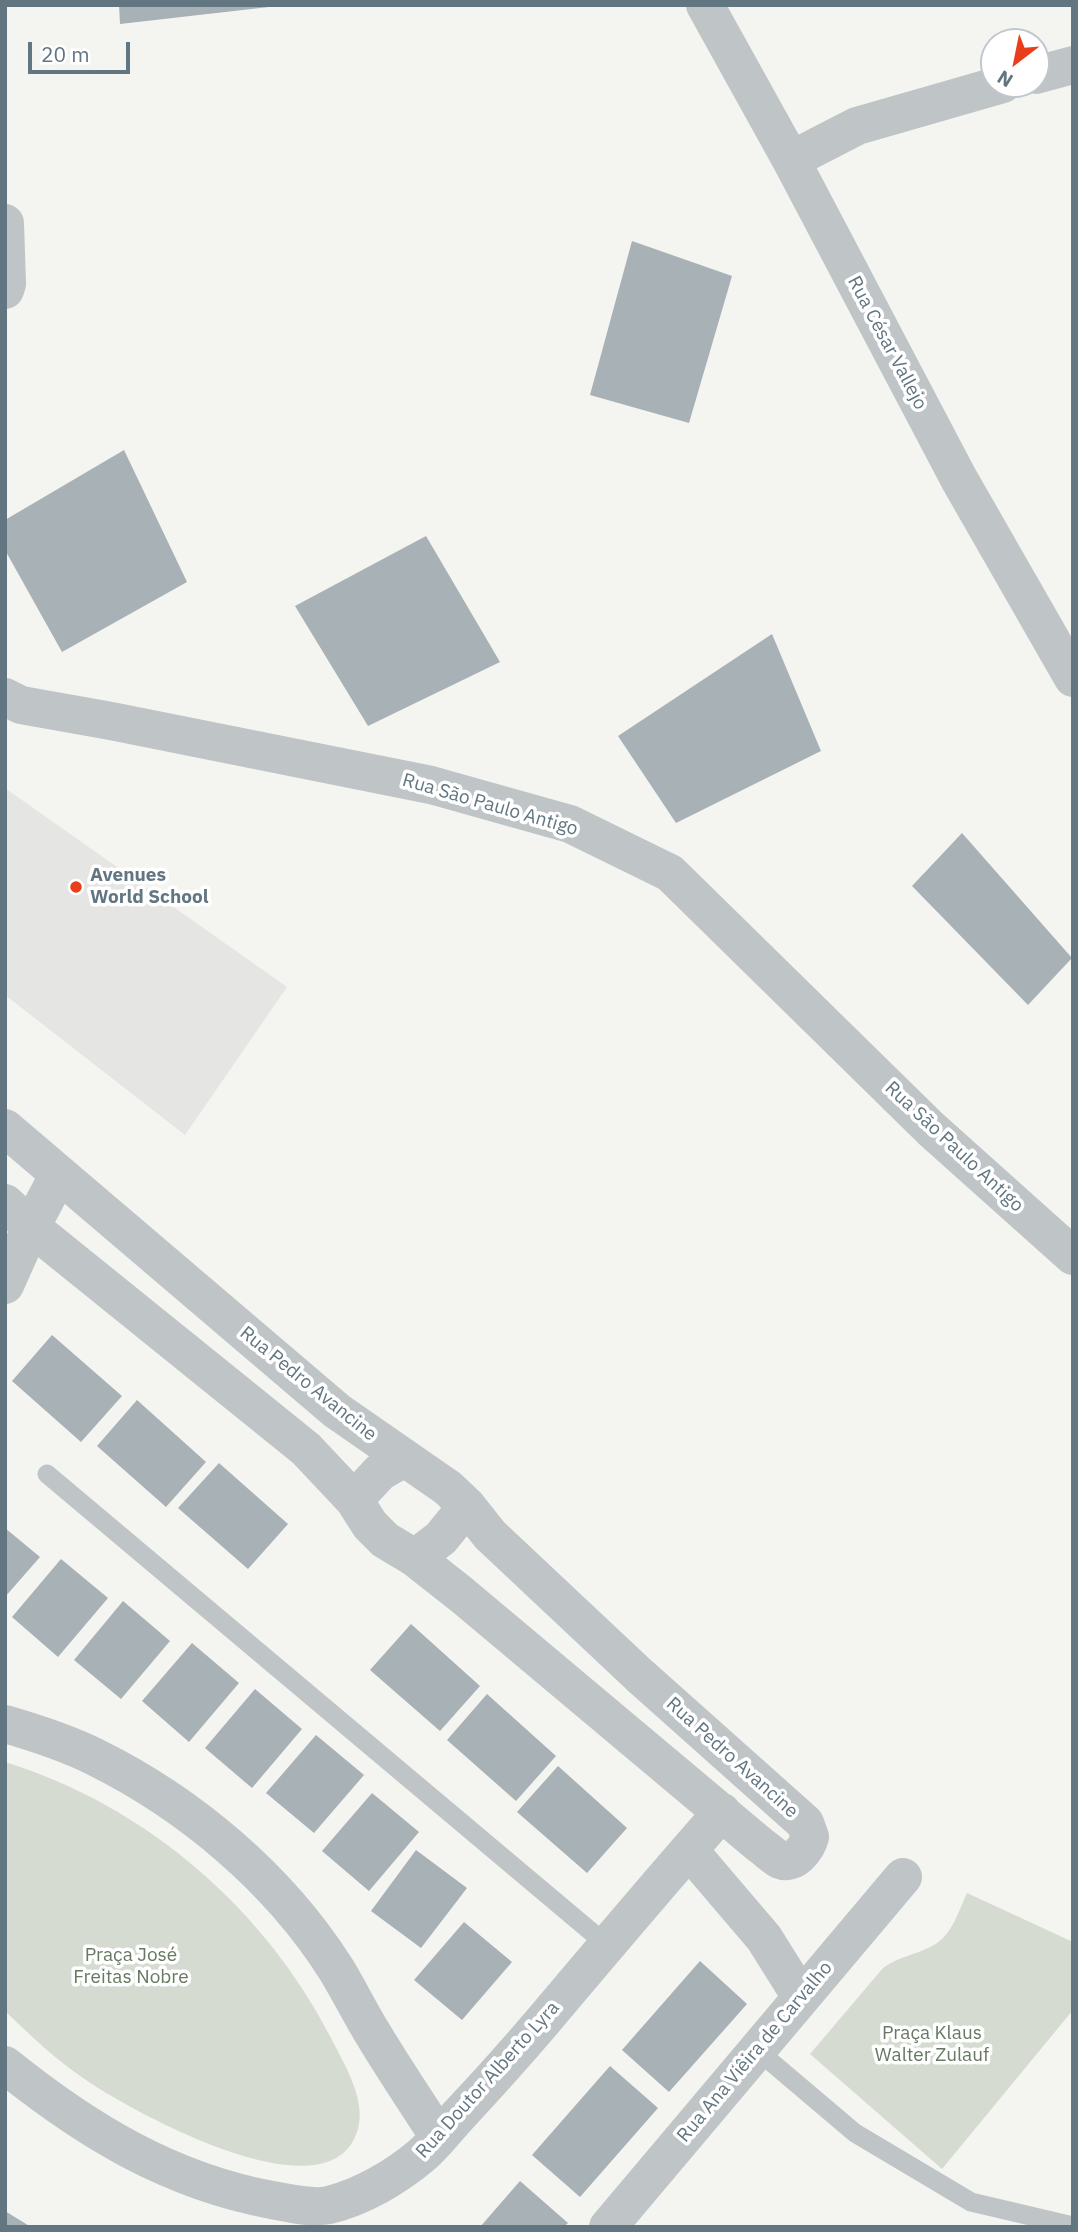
<!DOCTYPE html>
<html>
<head>
<meta charset="utf-8">
<style>
  body { margin:0 }
  #map { position:relative; width:1078px; height:2232px; overflow:hidden; background:#f4f4f0; font-family:"IBM Plex Sans",sans-serif }
  canvas { display:block }
  .frame { position:absolute; inset:0; border:7px solid #627682; pointer-events:none }
  .north { position:absolute; left:980px; top:28px; width:70px; height:70px; box-sizing:border-box; background:#fff; border:2px solid #c0c8cd; border-radius:50%; rotate:212deg; font-size:19px; font-weight:700; line-height:28px; text-align:center; color:#627682 }
  .north::after { content:''; display:block; margin:auto; width:24px; height:32px; background:#e93e1b; clip-path:polygon(50% 0,100% 100%,50% 72%,0 100%) }
  .scale { position:absolute; left:28px; top:42px; width:102px; height:32px; box-sizing:border-box; border:4px solid #627682; border-top:0; padding-left:9px; font-size:21px; line-height:24px; white-space:nowrap; color:#627682; -webkit-text-stroke:5px #fff; paint-order:stroke }
</style>
</head>
<body>
<div id="map">
<canvas width="1078" height="2232"></canvas>
<div class="frame"></div>
<div class="north">N</div>
<div class="scale">20 m</div>
</div>
<script>
const ctx = document.querySelector('canvas').getContext('2d');
ctx.lineJoin = 'round';
function fill(path, color) {
  ctx.fillStyle = color;
  ctx.fill(path, 'evenodd');
}
function stroke(path, color, width, dash) {
  ctx.strokeStyle = color;
  ctx.lineWidth = width;
  ctx.lineCap = dash ? 'butt' : 'round';
  ctx.setLineDash(dash || []);
  ctx.stroke(path);
}
function write(font, color, halo, rows, align = 'center') {
  ctx.font = font + ' "IBM Plex Sans",sans-serif';
  ctx.lineWidth = 7;
  ctx.setLineDash([]);
  ctx.textBaseline = 'middle';
  ctx.strokeStyle = halo;
  ctx.fillStyle = color;
  for (const [text, x, y, turn = 0] of rows) {
    ctx.save();
    ctx.translate(x, y);
    ctx.rotate((+turn || 0) * Math.PI / 180);
    ctx.textAlign = isNaN(turn) ? turn : align;
    if (halo) ctx.strokeText(text, 0, 0);
    ctx.fillText(text, 0, 0);
    ctx.restore();
  }
}
fill(new Path2D(`
  M5,788L287,987L185,1135L5,995Z`), '#e5e6e4');
fill(new Path2D(`
  M5,1762C145,1805 266,1909 332,2040C344,2063 364,2097 359,2124C339,2227 131,2111 86,2080C56,2060 31,2036 5,2011Z
  M967,1893L1073,1942V2010L942,2169L810,2054L883,1968C901,1955 917,1955 934,1945C952,1935 959,1910 967,1893Z`), '#d6dbd1');
fill(new Path2D(`
  M119,5H269V7L120,24Z
  M632,241L732,276L689,423L590,395Z
  M124,450L187,582L62,652L5,550V520Z
  M426,536L500,662L368,726L295,606Z
  M772,634L821,751L676,823L618,736Z
  M962,833L1072,958L1028,1005L912,886Z
  M52,1335L122,1396L81,1442L12,1381Z
  M137,1400L206,1462L166,1507L97,1446Z
  M219,1463L288,1524L248,1569L178,1508Z
  M5,1528L40,1557L5,1597Z
  M61,1559L108,1598L58,1657L12,1617Z
  M123,1601L170,1641L121,1699L74,1660Z
  M411,1624L480,1686L440,1731L370,1670Z
  M192,1643L239,1683L189,1742L142,1701Z
  M255,1689L302,1729L252,1788L205,1748Z
  M487,1694L556,1756L516,1801L447,1740Z
  M316,1735L364,1775L314,1833L266,1793Z
  M558,1766L627,1828L587,1873L517,1812Z
  M372,1793L419,1832L369,1891L322,1851Z
  M416,1850L467,1888L421,1948L371,1911Z
  M464,1922L512,1962L462,2020L414,1980Z
  M700,1961L747,2004L669,2092L622,2050Z
  M610,2066L658,2108L580,2197L532,2155Z
  M520,2181L568,2223L564,2227H480Z
  M5,2211L31,2227H5Z`), '#a8b1b6');
stroke(new Path2D(`
  M47,1474L607,1945
  M757,2050L855,2133L971,2202L1073,2226`), '#bfc4c6', 19);
stroke(new Path2D(`
  M705,5L791,160L959,479L1073,678
  M1036,75L1073,65
  M791,160L857,126L1003,84
  M5,223L7,284L5,290
  M5,697L21,705L111,721L431,785L570,824L670,873L931,1129L1073,1256
  M5,1128L337,1411L448,1488L467,1506L490,1535L639,1675L805,1823L810,1837C807,1848 794,1866 780,1860C773,1856 766,1849 760,1845L462,1595L415,1558L385,1540L370,1525L354,1500L306,1449L31,1227L5,1203
  M5,1285L31,1227L59,1174
  M354,1500L380,1472L404,1458
  M415,1558L441,1538L467,1506
  M5,1724C36,1733 67,1743 95,1757C190,1804 279,1879 336,1969C349,1990 360,2013 373,2034C394,2069 417,2103 439,2137
  M689,1850L764,1938L801,1997
  M5,2065C86,2130 169,2181 272,2200C289,2203 312,2209 329,2205C362,2197 396,2177 422,2155C435,2144 446,2129 458,2116C487,2085 515,2054 543,2021C602,1951 661,1881 722,1812
  M608,2227L903,1877`), '#bfc4c6', 38);
for (const [x, y, r, color] of [
  [76,887,7,"#e93e1b"]
]) {
  const dot = new Path2D();
  dot.arc(x, y, r, 0, 2 * Math.PI);
  ctx.fillStyle = color;
  ctx.fill(dot);
  stroke(dot, '#fff', 2.5);
}
write('19px', '#627682', '#fff', [
  ["Rua César Vallejo",887,343,62],
  ["Rua São Paulo Antigo",490,805,16],
  ["Rua São Paulo Antigo",954,1147,43],
  ["Rua Pedro Avancine",308,1384,39],
  ["Rua Pedro Avancine",732,1758,42],
  ["Rua Ana Viêira de Carvalho",755,2052,-50],
  ["Rua Doutor Alberto Lyra",488,2080,-48]
]);
write('bold 19px', '#627682', '#fff', [
  ["Avenues",90,876],
  ["World School",90,898]
], 'left');
write('19px', '#677961', '#fff', [
  ["Praça José",131,1956],
  ["Freitas Nobre",131,1978],
  ["Praça Klaus",932,2034],
  ["Walter Zulauf",932,2056]
]);
</script>
</body>
</html>
